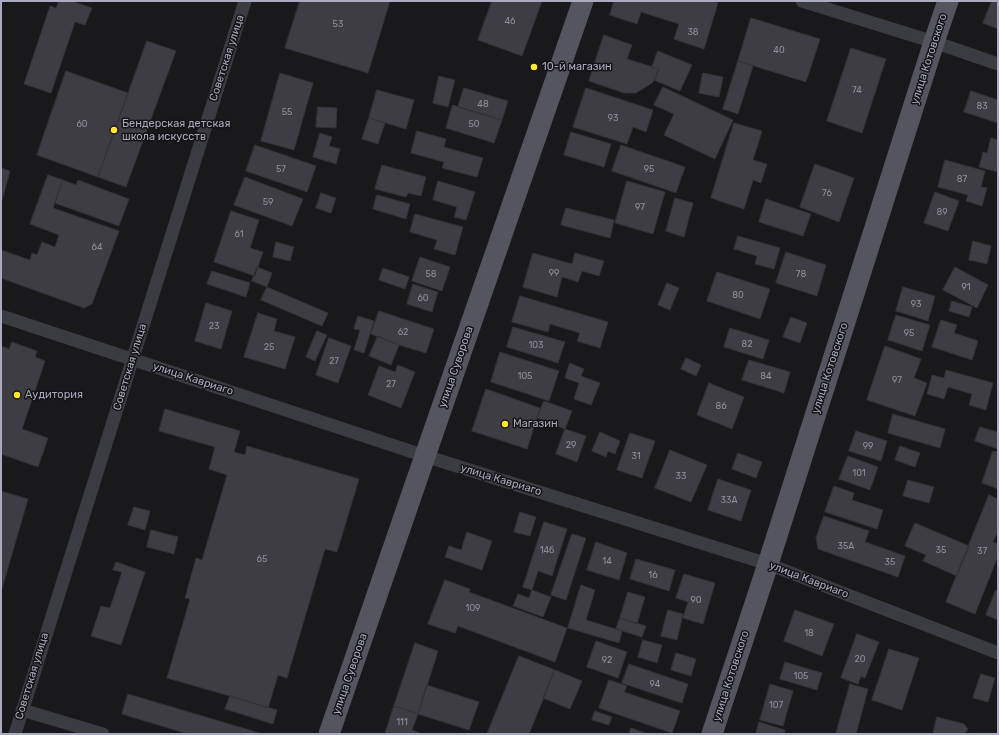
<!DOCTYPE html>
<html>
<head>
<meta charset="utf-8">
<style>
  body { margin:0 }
  #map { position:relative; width:999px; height:735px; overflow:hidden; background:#19181b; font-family:Rubik,sans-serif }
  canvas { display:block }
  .frame { position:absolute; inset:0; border:2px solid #aaabbc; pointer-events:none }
</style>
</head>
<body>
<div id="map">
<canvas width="999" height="735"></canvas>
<div class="frame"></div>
</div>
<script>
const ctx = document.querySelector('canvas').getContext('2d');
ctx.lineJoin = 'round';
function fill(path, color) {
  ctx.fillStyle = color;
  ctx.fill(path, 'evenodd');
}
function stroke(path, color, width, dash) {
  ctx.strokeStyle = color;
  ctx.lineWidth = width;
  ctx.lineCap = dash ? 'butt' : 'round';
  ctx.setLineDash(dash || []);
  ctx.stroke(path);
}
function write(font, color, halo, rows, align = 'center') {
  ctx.font = font + ' Rubik,sans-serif';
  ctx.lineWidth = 3;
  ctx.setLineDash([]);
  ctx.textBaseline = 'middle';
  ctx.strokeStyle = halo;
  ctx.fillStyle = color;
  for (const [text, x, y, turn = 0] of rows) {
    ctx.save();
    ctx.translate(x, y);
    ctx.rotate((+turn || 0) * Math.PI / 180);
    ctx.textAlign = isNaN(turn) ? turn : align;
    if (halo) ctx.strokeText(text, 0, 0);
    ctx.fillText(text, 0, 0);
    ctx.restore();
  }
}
const building = new Path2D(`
  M59,1H72L92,8L85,25L75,22L51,93L24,84L50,6L56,8Z
  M300,1H390L368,73L285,48Z
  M492,1H542L522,56L478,40Z
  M614,1H713L718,3L704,49L674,39L679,24L641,12L637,24L610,15Z
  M992,1H998V29L983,23Z
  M751,18L820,39L806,82L738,61Z
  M604,35L632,45L627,59L659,69L656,77L652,83L636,93H624L589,81Z
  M147,41L176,51L126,187L98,177Z
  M851,48L886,59L862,133L827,121Z
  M658,51L692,65L680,91L654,80L659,69L652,67Z
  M738,61L753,66L738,114L723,109Z
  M66,71L128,93L98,177L37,155Z
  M280,73L313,83L294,150L261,141Z
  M703,73L723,77L719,97L699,93Z
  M439,76L455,80L448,107L433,103Z
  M663,87L733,120L715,159L664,135L674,114L654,105Z
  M464,88L508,101L502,120L458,107Z
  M586,88L653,110L646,132L633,127L627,144L573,127Z
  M377,90L414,100L406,129L369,118Z
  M971,91L998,100V123L964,112Z
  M453,105L502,120L494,143L446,128Z
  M318,107L337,108L336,128L316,127Z
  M369,118L385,123L378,144L362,139Z
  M734,123L762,131L753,160L767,164L761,183L753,180L744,209L711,198Z
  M417,131L446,139L444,147L483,158L477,177L442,168L444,162L411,153Z
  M571,132L611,144L604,167L564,155Z
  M320,133L332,137L329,146L340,149L336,164L313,157Z
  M991,138L998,140V172L979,167L983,152L987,153Z
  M255,145L316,166L307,192L246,171Z
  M621,145L685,167L676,193L612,171Z
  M945,160L985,171L981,187L987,188L982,206L966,201L968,195L938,187Z
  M815,164L854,178L839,222L800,207Z
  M382,165L426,177L421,196L408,193L406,197L375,189Z
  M1,168L10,171L1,204Z
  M48,175L63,180L53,208L119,231L92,304L84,308L1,278V250L30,260L32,253L37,255L42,242L55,247L59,235L30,224Z
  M245,177L303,199L292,226L234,205Z
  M63,180L76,185L78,180L129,199L119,226L55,203Z
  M438,181L475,192L466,220L454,217L457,207L433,200Z
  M627,181L665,192L653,234L615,223Z
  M935,192L959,201L948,231L924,223Z
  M321,193L336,198L331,213L316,208Z
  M377,195L410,204L406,219L373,209Z
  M675,198L693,203L684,237L666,231Z
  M766,199L811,214L803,236L759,222Z
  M566,208L614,220L610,238L561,225Z
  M231,211L259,220L250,248L263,252L255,276L214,262Z
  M415,214L463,227L455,255L434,249L437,240L410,232Z
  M738,236L780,248L774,269L755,264L757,256L734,249Z
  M973,241L991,246L987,264L969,260Z
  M276,242L294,247L290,261L273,257Z
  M786,252L826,265L817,296L776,283Z
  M533,253L572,264L575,253L604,261L599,276L582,271L578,282L562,277L557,297L523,287Z
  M420,257L450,267L442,291L412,281Z
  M257,267L272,273L267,287L252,281Z
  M955,267L988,285L977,308L943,290Z
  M383,268L409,277L405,289L379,280Z
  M212,271L250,283L246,297L207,284Z
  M717,272L770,289L760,319L707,301Z
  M667,283L679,288L670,310L658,305Z
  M413,284L438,292L432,312L407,304Z
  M267,287L328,313L322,326L261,300Z
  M903,287L935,296L928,321L896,311Z
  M520,296L608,322L600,348L577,341L580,333L550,324L548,332L512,322Z
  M952,301L972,307L969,317L949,311Z
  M206,303L232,311L221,349L195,341Z
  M379,311L434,329L426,353L399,345L371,334Z
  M258,313L277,319L274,331L295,337L285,369L244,357Z
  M896,315L930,325L922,351L888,340Z
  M358,316L374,321L364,353L354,350L360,330L354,329Z
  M791,317L807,323L800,343L783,337Z
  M941,320L957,325L954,333L978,341L972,360L932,347Z
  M513,327L565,342L558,363L507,347Z
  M730,328L769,340L763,359L724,347Z
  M317,331L327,335L315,361L306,357Z
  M378,336L399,345L391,365L369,356Z
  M329,338L351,346L338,383L316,375Z
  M12,342L37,351L35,357L45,361L22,429L48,438L38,467L1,454V346L9,349Z
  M885,346L921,359L914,378L927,383L915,416L867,400Z
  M500,352L559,371L549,401L491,382Z
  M686,358L701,365L696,376L681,369Z
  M749,360L790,372L784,393L742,380Z
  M570,363L584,369L581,376L600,383L591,405L574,399L579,383L565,378Z
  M398,365L415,372L401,408L368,395L379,366L395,372Z
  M946,370L993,383L986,410L969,405L972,394L948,387L944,399L927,394L932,375L944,378Z
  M709,383L744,397L732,429L697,415Z
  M486,389L540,408L527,449L472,431Z
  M544,401L572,411L565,429L537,418Z
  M165,409L240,431L234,452L245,455L247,446L359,479L337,552L325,549L287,678L278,675L268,708L230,696L167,678L190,599L185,598L196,558L202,560L227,475L209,469L215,447L159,431Z
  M893,414L945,429L940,448L888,433Z
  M980,427L998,432V449L975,441Z
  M565,429L586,436L577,462L556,454Z
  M856,431L887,441L881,461L849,451Z
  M600,432L620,441L615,454L608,451L606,457L592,451Z
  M630,433L655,441L642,478L617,470Z
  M900,446L920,453L915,467L895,460Z
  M670,450L707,465L691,502L655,488Z
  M993,451L998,452V489L982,483Z
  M738,453L762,462L756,478L732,469Z
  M848,456L878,467L870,490L839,479Z
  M718,479L751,490L741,521L708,510Z
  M908,480L934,487L929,503L903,496Z
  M834,486L854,493L852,500L883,510L877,529L825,512Z
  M1,491L28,499L1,592Z
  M989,495L998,499V531L993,542L998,544V556L975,614L946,602Z
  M134,507L150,511L145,530L128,525Z
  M520,512L536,517L530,536L514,532Z
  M824,516L869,531L865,542L905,556L898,577L818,549L816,538Z
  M544,522L567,529L552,576L538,571L532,590L523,587Z
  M915,523L969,546L957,576L923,561L926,555L905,546Z
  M151,530L178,537L174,554L147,547Z
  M467,532L492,541L482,570L445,557L449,546L461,550Z
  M572,534L586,538L566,600L551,595Z
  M596,542L627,553L619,580L587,570Z
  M636,559L675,570L669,591L630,579Z
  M116,562L145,572L121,645L91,636L101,606L110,608L122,572L113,570Z
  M684,574L715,583L703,624L683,618L688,602L676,598Z
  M445,580L470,589L469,592L567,628L555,662L458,626L455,633L428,624Z
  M581,585L595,590L586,620L622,631L619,643L568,628Z
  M532,590L551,597L543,617L513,606L518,594L529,598Z
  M996,590L998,591V620L986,615Z
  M628,592L645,597L637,624L620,618Z
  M668,610L683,614L677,640L661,636Z
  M795,610L834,624L822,656L784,641Z
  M620,618L646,626L642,637L616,629Z
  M857,634L879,642L865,678L861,676L858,684L841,678Z
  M643,640L662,645L657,663L638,657Z
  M596,641L627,652L618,678L587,667Z
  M415,643L438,651L418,714L394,706Z
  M889,649L919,658L902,710L872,700Z
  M676,653L696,659L691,676L671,670Z
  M519,656L555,670L529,734H487Z
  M785,662L822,673L817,690L780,679Z
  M629,664L688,684L682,703L622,683Z
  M555,670L582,681L570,709L543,698Z
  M981,674L995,678L988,702L973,698Z
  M609,680L627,686L624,692L680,711L672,733L599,708Z
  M770,684L793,691L783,726L760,720Z
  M850,684L868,689L867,693L856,734H836Z
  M427,685L479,702L469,730L418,714Z
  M128,694L263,734H188L122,714Z
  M230,696L277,710L273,724L225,709Z
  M394,706L418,714L412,730L422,734H385Z
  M595,711L612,717L609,725L592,720Z
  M937,717L964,724L968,729L964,734H933Z
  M759,722L785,730L784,734H756Z
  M631,728L648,734H629Z`);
fill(building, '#3e3d43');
stroke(building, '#333237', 1);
stroke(new Path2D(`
  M802,1L934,42L998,64
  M1,316L425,456L768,564L998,653
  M22,710L103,734
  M15,734L245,1`), '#3b3b42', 13);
stroke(new Path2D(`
  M329,734L425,456L583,1
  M712,734L768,564L934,42L948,1`), '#555560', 21);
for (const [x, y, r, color] of [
  [534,67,4,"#ffe82c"],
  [114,130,4,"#ffe82c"],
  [17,395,4,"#ffe82c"],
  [505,424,4,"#ffe82c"]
]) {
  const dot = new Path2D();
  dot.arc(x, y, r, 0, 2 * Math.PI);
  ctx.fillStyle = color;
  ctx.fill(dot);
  stroke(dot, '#141316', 1.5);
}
write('9px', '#8f909e', null, [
  ["46",510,21],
  ["53",338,24],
  ["38",693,32],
  ["40",779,50],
  ["74",857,90],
  ["48",483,104],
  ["83",982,106],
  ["55",287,112],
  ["93",613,118],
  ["60",82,124],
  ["50",474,124],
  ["57",281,169],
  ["95",649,169],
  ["87",962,179],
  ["76",827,193],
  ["59",268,202],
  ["97",640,207],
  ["89",942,212],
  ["61",239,234],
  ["64",97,247],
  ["99",554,273],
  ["58",431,274],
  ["78",801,274],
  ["91",966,287],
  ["80",738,295],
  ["60",423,298],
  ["93",916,304],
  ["23",214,326],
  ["62",403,332],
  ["95",909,333],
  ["82",747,344],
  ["103",536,345],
  ["25",269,347],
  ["27",334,361],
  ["105",525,376],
  ["84",766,376],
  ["97",897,380],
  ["27",391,384],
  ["86",721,406],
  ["29",571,445],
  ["99",868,446],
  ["31",636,456],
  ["101",859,473],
  ["33",681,476],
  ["33A",729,500],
  ["35A",846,546],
  ["14б",547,550],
  ["35",941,550],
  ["37",982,551],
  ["65",262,559],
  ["14",607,561],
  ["35",890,562],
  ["16",653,575],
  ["90",696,600],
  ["109",473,608],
  ["18",809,633],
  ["20",860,659],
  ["92",607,660],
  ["105",801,676],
  ["94",655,684],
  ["107",776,705],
  ["111",402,722]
]);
write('11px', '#aaabbc', '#141316', [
  ["Советская улица",227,58,-72],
  ["улица Котовского",929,59,-72],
  ["Советская улица",130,367,-73],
  ["улица Суворова",456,367,-71],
  ["улица Котовского",830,368,-72],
  ["улица Кавриаго",193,379,18],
  ["улица Кавриаго",501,480,17],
  ["улица Кавриаго",809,580,21],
  ["улица Суворова",350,674,-71],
  ["Советская улица",32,676,-73],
  ["улица Котовского",731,676,-72]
]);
write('11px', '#aaabbc', '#141316', [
  ["10-й магазин",542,67],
  ["Бендерская детская",122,124],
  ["школа искусств",122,137],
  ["Аудитория",25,395],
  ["Магазин",513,424]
], 'left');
</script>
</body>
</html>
